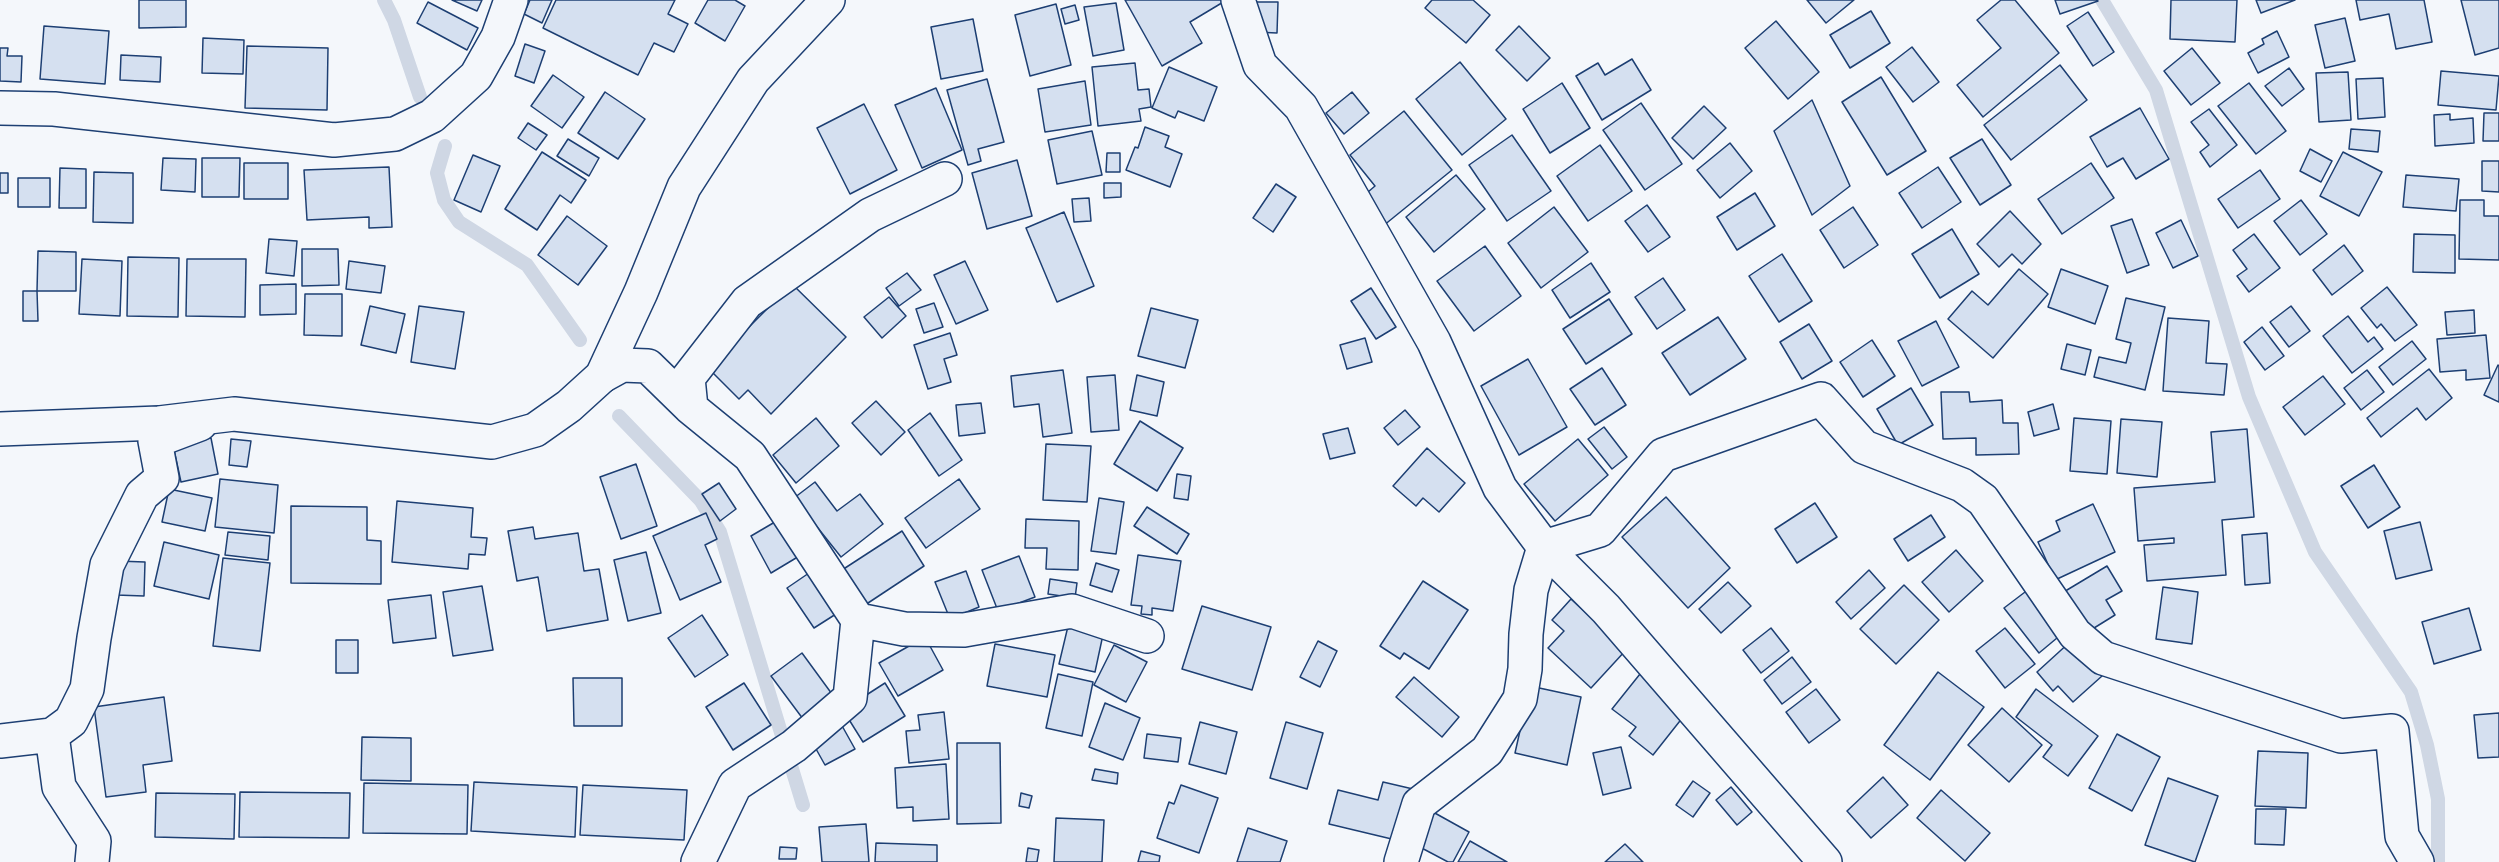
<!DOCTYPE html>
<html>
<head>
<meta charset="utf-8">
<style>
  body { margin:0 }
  canvas { display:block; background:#f4f7fb }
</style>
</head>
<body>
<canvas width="2499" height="862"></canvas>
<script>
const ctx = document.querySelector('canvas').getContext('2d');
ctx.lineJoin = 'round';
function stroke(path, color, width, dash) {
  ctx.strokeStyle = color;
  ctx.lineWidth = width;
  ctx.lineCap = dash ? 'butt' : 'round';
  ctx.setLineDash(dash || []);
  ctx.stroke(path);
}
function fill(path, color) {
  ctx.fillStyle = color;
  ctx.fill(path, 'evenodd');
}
stroke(new Path2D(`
  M384,0L394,20L420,97
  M2102,0L2156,90L2249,397L2315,552L2411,692L2427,745L2438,799V862
  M445,146L437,173L444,200L459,222L527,265L580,340
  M619,416L701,501L720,532L803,805`), '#cfd7e4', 14);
const building = new Path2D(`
  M139,0H186V27L139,28Z
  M452,0H482L477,11Z
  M530,0H552L542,23L524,14Z
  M556,0H675L668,14L688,24L674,52L654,43L638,75L543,28Z
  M708,0H735L745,6L725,41L695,23Z
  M1125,0H1224L1225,1L1190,22L1202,43L1162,66Z
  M1432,0H1473L1490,15L1466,43L1425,8Z
  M1807,0H1854L1826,23Z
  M2001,0H2015L2059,53L1983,117L1957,85L2001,48L1977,20Z
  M2055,0H2097L2098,1L2060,14Z
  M2171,0H2237L2235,42L2170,39Z
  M2256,0H2295L2261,13Z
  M2356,0H2424L2432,42L2396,49L2389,14L2360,20Z
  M2461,0H2499V48L2475,55Z
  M428,2L478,28L467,50L417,23Z
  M1256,2H1278L1277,33L1255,32Z
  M1116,3L1124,50L1093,56L1084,7Z
  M1056,4L1071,65L1030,76L1015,15Z
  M1075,5L1079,20L1065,24L1061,9Z
  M1871,11L1890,43L1850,68L1830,35Z
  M2088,12L2114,52L2093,66L2067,26Z
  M2345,18L2355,61L2325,68L2315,25Z
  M973,19L983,71L941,79L931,27Z
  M1776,21L1819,72L1788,99L1745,48Z
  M44,26L109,31L105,84L40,79Z
  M1519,26L1550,58L1527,81L1496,50Z
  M2277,31L2289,57L2258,73L2248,53L2264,44L2262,39Z
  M203,38L244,40L243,74L202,73Z
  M525,44L545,51L534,83L515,76Z
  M247,46L328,48L327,110L245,108Z
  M1912,47L1939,82L1913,102L1886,67Z
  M0,48H8L7,56H22L21,82L0,81Z
  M2192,48L2220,83L2191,105L2164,71Z
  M121,55L161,57L160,82L120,80Z
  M1632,59L1651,90L1602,120L1576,76L1598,63L1605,75Z
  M1460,62L1506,119L1462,155L1416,99Z
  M1135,63L1138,90L1149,89L1151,107L1139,109L1141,121L1098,126L1092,67Z
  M2060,65L2087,100L2011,160L1984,125Z
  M1169,67L1217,87L1204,121L1178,111L1175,118L1152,108Z
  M2289,68L2304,89L2282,106L2265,86Z
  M2441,71L2499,76L2496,110L2438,105Z
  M2348,72L2351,120L2319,122L2316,73Z
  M553,75L584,97L562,128L531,106Z
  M1881,77L1926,151L1887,175L1842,102Z
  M2383,78L2385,117L2358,119L2356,79Z
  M987,79L1004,142L978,149L981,161L968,165L947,90Z
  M1085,81L1091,125L1045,132L1038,89Z
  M1562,83L1590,128L1550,153L1523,109Z
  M2249,83L2286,131L2256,154L2218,106Z
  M936,88L962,150L922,168L895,105Z
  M605,92L645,119L618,159L578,133Z
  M1352,92L1369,113L1344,134L1326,113Z
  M1812,100L1850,186L1812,215L1774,131Z
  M1641,103L1682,164L1645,190L1603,130Z
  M864,104L897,170L850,194L817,128Z
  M1704,106L1726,128L1693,159L1672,138Z
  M2140,108L2169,159L2136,179L2123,158L2107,167L2090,137Z
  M2209,109L2237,145L2210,167L2200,152L2209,145L2191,122Z
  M1404,111L1452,170L1383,226L1361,198L1375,186L1350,155Z
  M2484,113H2499V141H2483Z
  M2450,114V120L2473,118L2474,143L2435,146L2434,115Z
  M528,123L547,135L536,150L518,138Z
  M1145,127L1169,136L1165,147L1182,154L1170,187L1126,170L1135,147L1138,148Z
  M2351,129L2380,131L2378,152L2349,149Z
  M1092,131L1102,175L1057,184L1048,140Z
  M1512,135L1551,191L1507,221L1469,165Z
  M568,139L599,158L589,176L557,156Z
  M1982,139L2011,185L1980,205L1950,158Z
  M1730,143L1752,171L1720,198L1697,170Z
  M1600,145L1632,191L1588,221L1557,176Z
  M2310,149L2332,161L2321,182L2300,171Z
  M542,152L586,180L571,203L560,195L537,230L505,209Z
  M2343,152L2382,172L2359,216L2320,196Z
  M1107,153H1120V172H1106Z
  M473,155L500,166L481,212L454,200Z
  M163,158L196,159L195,192L161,190Z
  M202,158H240L239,197H202Z
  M1017,160L1032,216L987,229L972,173Z
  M2482,161H2499V192L2482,191Z
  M244,163H288V199H244Z
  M2091,163L2114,198L2062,234L2038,199Z
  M389,167L392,227L369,228V217L307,220L304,170Z
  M1938,167L1961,202L1922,228L1899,193Z
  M60,168L86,169V208H59Z
  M2260,170L2280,199L2238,228L2218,199Z
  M94,172L133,173V223L93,222Z
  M0,173H8V193H0Z
  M1456,175L1485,209L1434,252L1406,217Z
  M2406,175L2459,179L2456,211L2403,207Z
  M18,178H50V207H18Z
  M1104,183H1121V197L1104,198Z
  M1276,184L1296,197L1273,232L1253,218Z
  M1755,193L1775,226L1737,250L1717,217Z
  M1089,198L1091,221L1074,222L1072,199Z
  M2301,200L2327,234L2300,255L2274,221Z
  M2460,200H2484V216H2499V260L2459,259Z
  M1647,205L1670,237L1648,252L1625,221Z
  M1554,207L1588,252L1541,288L1508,243Z
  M1853,207L1878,245L1844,268L1820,230Z
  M2010,211L2041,244L2022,264L2012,254L1999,267L1977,244Z
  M1064,212L1094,286L1057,302L1026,228Z
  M567,216L607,246L578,285L538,255Z
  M2132,219L2149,265L2127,273L2111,226Z
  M2181,220L2198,256L2173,268L2156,233Z
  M1952,229L1979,274L1940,298L1912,254Z
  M2254,234L2280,268L2249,292L2237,276L2247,269L2233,250Z
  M2414,234L2455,235V273L2413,272Z
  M269,239L297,241L294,276L266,273Z
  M2344,245L2363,271L2332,295L2313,270Z
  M1485,246L1521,296L1474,331L1437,281Z
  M302,249H338L339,285L302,286Z
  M38,251L76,252V291H37Z
  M1782,254L1812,301L1779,322L1749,276Z
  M128,257L179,258L178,317L127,316Z
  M82,259L122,261L120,316L79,314Z
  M187,259H246L245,317L186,316Z
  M349,261L385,266L381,293L346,289Z
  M965,261L988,310L956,324L934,275Z
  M1591,263L1610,292L1570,318L1552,290Z
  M2019,269L2048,294L1993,358L1948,319L1972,291L1988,305Z
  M2061,269L2108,286L2095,324L2048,307Z
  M907,273L921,290L899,306L886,288Z
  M1663,278L1685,310L1657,329L1635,297Z
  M296,284V314L260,315V285Z
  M792,284L846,337L771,414L748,390L739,399L708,368Z
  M2387,287L2417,325L2395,341L2381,324L2377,328L2361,308Z
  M1371,288L1396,327L1376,339L1351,301Z
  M23,291H37L38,321H23Z
  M305,294H342V336L304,335Z
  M889,297L906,316L882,338L864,317Z
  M2126,298L2165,307L2145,390L2094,377L2099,357L2126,363L2131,343L2116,339Z
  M1609,299L1632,334L1586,364L1563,329Z
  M934,303L943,327L924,333L916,309Z
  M370,306L405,314L396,353L361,345Z
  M419,306L464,312L455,369L411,362Z
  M2291,306L2310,331L2289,347L2270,322Z
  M1151,308L1198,320L1185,368L1138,356Z
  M2474,310L2475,333L2447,335L2445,312Z
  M2348,316L2368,342L2374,337L2383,349L2352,373L2323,336Z
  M1718,317L1746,359L1690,395L1662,353Z
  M2168,318L2209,321L2206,363L2227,364L2224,395L2163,391Z
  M1936,321L1959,367L1922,386L1898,341Z
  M1809,324L1832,361L1802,379L1780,342Z
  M2262,327L2284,356L2265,370L2244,342Z
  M950,333L957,355L944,359L951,382L928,389L914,345Z
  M2486,335L2490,378L2466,380V370L2440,372L2437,339Z
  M1365,338L1372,362L1347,369L1340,345Z
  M1872,340L1895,376L1863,397L1840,362Z
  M2412,341L2426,359L2393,385L2379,367Z
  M2067,344L2091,350L2085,375L2061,369Z
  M1528,359L1567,427L1519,455L1481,386Z
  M2498,365L2499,366V402L2484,395Z
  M1602,368L1626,405L1595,425L1570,389Z
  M2429,369L2452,398L2426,420L2417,408L2381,437L2367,418Z
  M1063,370L1072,433L1043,437L1039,404L1014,407L1011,376Z
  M2367,370L2384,392L2361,410L2344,388Z
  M1115,375L1119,430L1091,432L1087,377Z
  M1137,375L1164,382L1157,416L1130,410Z
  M2323,376L2345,404L2305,435L2283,407Z
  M1911,388L1933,425L1898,445L1877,409Z
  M1941,392H1969L1970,402L2002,400L2003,423H2018L2019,454L1976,455V438L1943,439Z
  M876,401L905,432L881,455L852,423Z
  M981,403L985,433L959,436L956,405Z
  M2053,404L2059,429L2034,436L2028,412Z
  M1405,410L1420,427L1398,445L1384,428Z
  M930,413L962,460L939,476L908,430Z
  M816,418L839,446L796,483L773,455Z
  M2074,418L2111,421L2107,474L2070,471Z
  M2121,419L2162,422L2157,477L2117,473Z
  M1140,421L1183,448L1157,491L1114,464Z
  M1604,427L1627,457L1612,469L1588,439Z
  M1348,428L1355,453L1330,459L1323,434Z
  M2247,429L2254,517L2222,520L2226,575L2147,581L2144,545L2174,543V538L2138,541L2134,488L2215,482L2211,432Z
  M211,438L218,474L181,482L173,445Z
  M231,439L251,441L247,467L229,465Z
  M1578,439L1608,475L1555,521L1524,484Z
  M1046,444L1091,446L1087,502L1043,500Z
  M1427,448L1465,483L1439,512L1423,498L1416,506L1393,486Z
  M636,464L657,526L621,539L600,477Z
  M2374,465L2400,507L2368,528L2341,486Z
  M1177,474L1191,476L1188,500L1174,498Z
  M220,479L278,485L274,533L215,527Z
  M959,479L980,509L926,548L905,518Z
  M815,482L837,511L860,494L883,524L841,557L794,498Z
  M719,483L736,509L720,521L702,494Z
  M169,489L212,498L205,531L162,522Z
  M1666,497L1730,568L1688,608L1622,537Z
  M1099,498L1124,502L1116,554L1091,551Z
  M397,501L473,508L471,537L487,538L485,555L469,554L468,569L392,562Z
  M1815,503L1837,537L1797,563L1775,529Z
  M2093,504L2115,552L2055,580L2038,542L2060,531L2056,521Z
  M291,506L367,507V540L381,541V584L291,583Z
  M1147,507L1189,534L1177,554L1134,526Z
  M706,513L717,539L705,545L721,582L680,600L653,536Z
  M1931,515L1945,537L1908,561L1894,539Z
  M780,519L801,555L771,573L751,536Z
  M1026,519L1079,521L1078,570L1046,569L1047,548H1025Z
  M2420,522L2432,570L2396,579L2384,531Z
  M533,527L535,539L578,533L584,571L599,569L608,620L547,631L538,577L517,581L508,531Z
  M902,531L924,566L865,605L842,570Z
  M228,532L270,536L268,560L225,555Z
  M2267,533L2270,583L2245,585L2242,535Z
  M164,542L219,555L209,599L154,586Z
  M1956,550L1983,581L1949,612L1922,582Z
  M646,552L661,613L628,621L614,560Z
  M1138,555L1181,561L1173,611L1152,608V615L1141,614L1142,606L1131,605Z
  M1019,556L1035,597L998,611L982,570Z
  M223,558L270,563L260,651L213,646Z
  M117,561L145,562L144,596L116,595Z
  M1096,563L1119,570L1112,592L1090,585Z
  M2107,566L2122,591L2106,600L2115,615L2086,633L2062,593Z
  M1869,570L1885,588L1851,619L1836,602Z
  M966,571L979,607L950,619L935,582Z
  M809,573L836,614L814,628L787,588Z
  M1050,579L1077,583L1075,598L1048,594Z
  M1423,581L1468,610L1429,669L1404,653L1400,659L1380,646Z
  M1728,582L1751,606L1721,633L1699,609Z
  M1904,585L1939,620L1896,664L1860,629Z
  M482,586L493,650L453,656L443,592Z
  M2163,587L2198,592L2192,644L2156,639Z
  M2029,589L2063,633L2039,653L2004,608Z
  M431,595L436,638L393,643L388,600Z
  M1571,599L1626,650L1591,688L1548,648L1564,631L1552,620Z
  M1202,606L1271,627L1252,690L1182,669Z
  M2469,608L2481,650L2434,664L2422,622Z
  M702,615L728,655L695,677L668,638Z
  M1069,622L1104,630L1095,672L1059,664Z
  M1771,628L1789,651L1761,673L1743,650Z
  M2005,628L2035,664L2005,688L1976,651Z
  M925,637L943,670L898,696L879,663Z
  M336,640H358V673H336Z
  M1318,641L1337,651L1320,687L1300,677Z
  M2071,641L2102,676L2073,702L2058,686L2053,691L2037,672Z
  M995,644L1055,655L1047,697L987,686Z
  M1114,645L1147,662L1126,702L1094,685Z
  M802,653L840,705L809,727L771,676Z
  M1792,657L1811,682L1782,704L1764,680Z
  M1938,672L1984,707L1930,780L1884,745Z
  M1058,674L1093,682L1082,736L1046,728Z
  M1640,674L1687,712L1653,755L1629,736L1636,727L1612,709Z
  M1414,677L1459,717L1442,737L1396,697Z
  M573,678H622V726H574Z
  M744,683L771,725L733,750L706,707Z
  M885,683L905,716L863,742L843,710Z
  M1530,686L1581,697L1567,765L1515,753Z
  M1816,689L1840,720L1809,743L1786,712Z
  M2036,689L2098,736L2068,776L2043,757L2052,745L2016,717Z
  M164,697L172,761L143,765L146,792L106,797L94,707Z
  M1105,703L1140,718L1123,760L1089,747Z
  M2002,708L2042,745L2009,782L1968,745Z
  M944,712L949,759L909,763L906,731L920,730L918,715Z
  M2499,713V757L2478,758L2474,715Z
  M1200,722L1237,732L1226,774L1189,764Z
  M1286,722L1323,733L1307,789L1270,778Z
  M841,724L855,749L825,765L811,740Z
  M1147,734L1181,738L1178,762L1144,758Z
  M2117,734L2160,757L2132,811L2089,788Z
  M362,737L411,738V781L361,780Z
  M957,743H1000L1001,823L957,824Z
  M1621,747L1631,788L1603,795L1593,753Z
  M2258,751L2308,753L2306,808L2255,806Z
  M946,764L949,819L913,821V807L897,808L895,768Z
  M1095,769L1118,773L1117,784L1092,780Z
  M1883,777L1908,805L1871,838L1847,811Z
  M2168,778L2218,796L2195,862L2145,845Z
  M1693,781L1710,793L1693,817L1676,805Z
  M474,782L577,787L575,837L471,831Z
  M1383,782L1413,789L1400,841L1329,824L1338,790L1378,800Z
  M364,783L468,785L467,834L363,833Z
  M583,785L687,790L684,840L580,835Z
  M1181,785L1218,798L1199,853L1157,838L1169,802L1174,804Z
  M1731,787L1752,812L1737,825L1716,800Z
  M1941,790L1990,833L1965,861L1917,818Z
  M240,792L350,793L349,838L239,837Z
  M156,793L235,794L234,839L155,837Z
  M1021,793L1032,796L1029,808L1019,806Z
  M2256,809H2286L2284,845L2255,844Z
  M1433,812L1469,832L1453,862H1448L1416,845Z
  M1056,818L1104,820L1102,862H1054Z
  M866,824L869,862H822L819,827Z
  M1248,828L1287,841L1280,862H1237Z
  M1470,841L1507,862H1458Z
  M876,843L937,845V862H875Z
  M1625,844L1643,862H1605Z
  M780,847L797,848L796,859H779Z
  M1028,848L1039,850L1037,862H1026Z
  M1141,851L1160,856L1159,862H1138Z`);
fill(building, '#d5e0f0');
stroke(building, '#1d3f73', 1.5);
const minor = new Path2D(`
  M1238,0L1260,65L1301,107L1434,342L1500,488L1544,547L1606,609L1825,862
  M945,179L870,215L747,302L688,378L691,408L750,456L858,620L904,629L964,630L1072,611L1147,636
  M602,376L622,365L648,366L691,408
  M52,735L71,721L87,689L94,638L107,565L142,495L162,478L155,441L200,424
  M0,741L52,735L59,787L94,841L92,862
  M698,862L735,785L794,746L850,698L858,620
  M1401,862L1419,804L1487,751L1520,699L1525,669L1526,634L1531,590L1544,547L1600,530L1663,455L1821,399L1864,447L1962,485L1983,500L2075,634L2103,658L2341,736L2392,731L2402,836L2417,862`);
const highway = new Path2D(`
  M0,108L54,109L334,140L395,134L432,116L476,76L498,37L511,0
  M0,429L159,423L234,414L492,442L535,430L569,406L602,376L641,292L684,187L753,80L828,0`);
stroke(minor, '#1d3f73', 36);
stroke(highway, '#1d3f73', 36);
stroke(minor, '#f4f7fb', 33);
stroke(highway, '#f4f7fb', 33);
</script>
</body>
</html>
